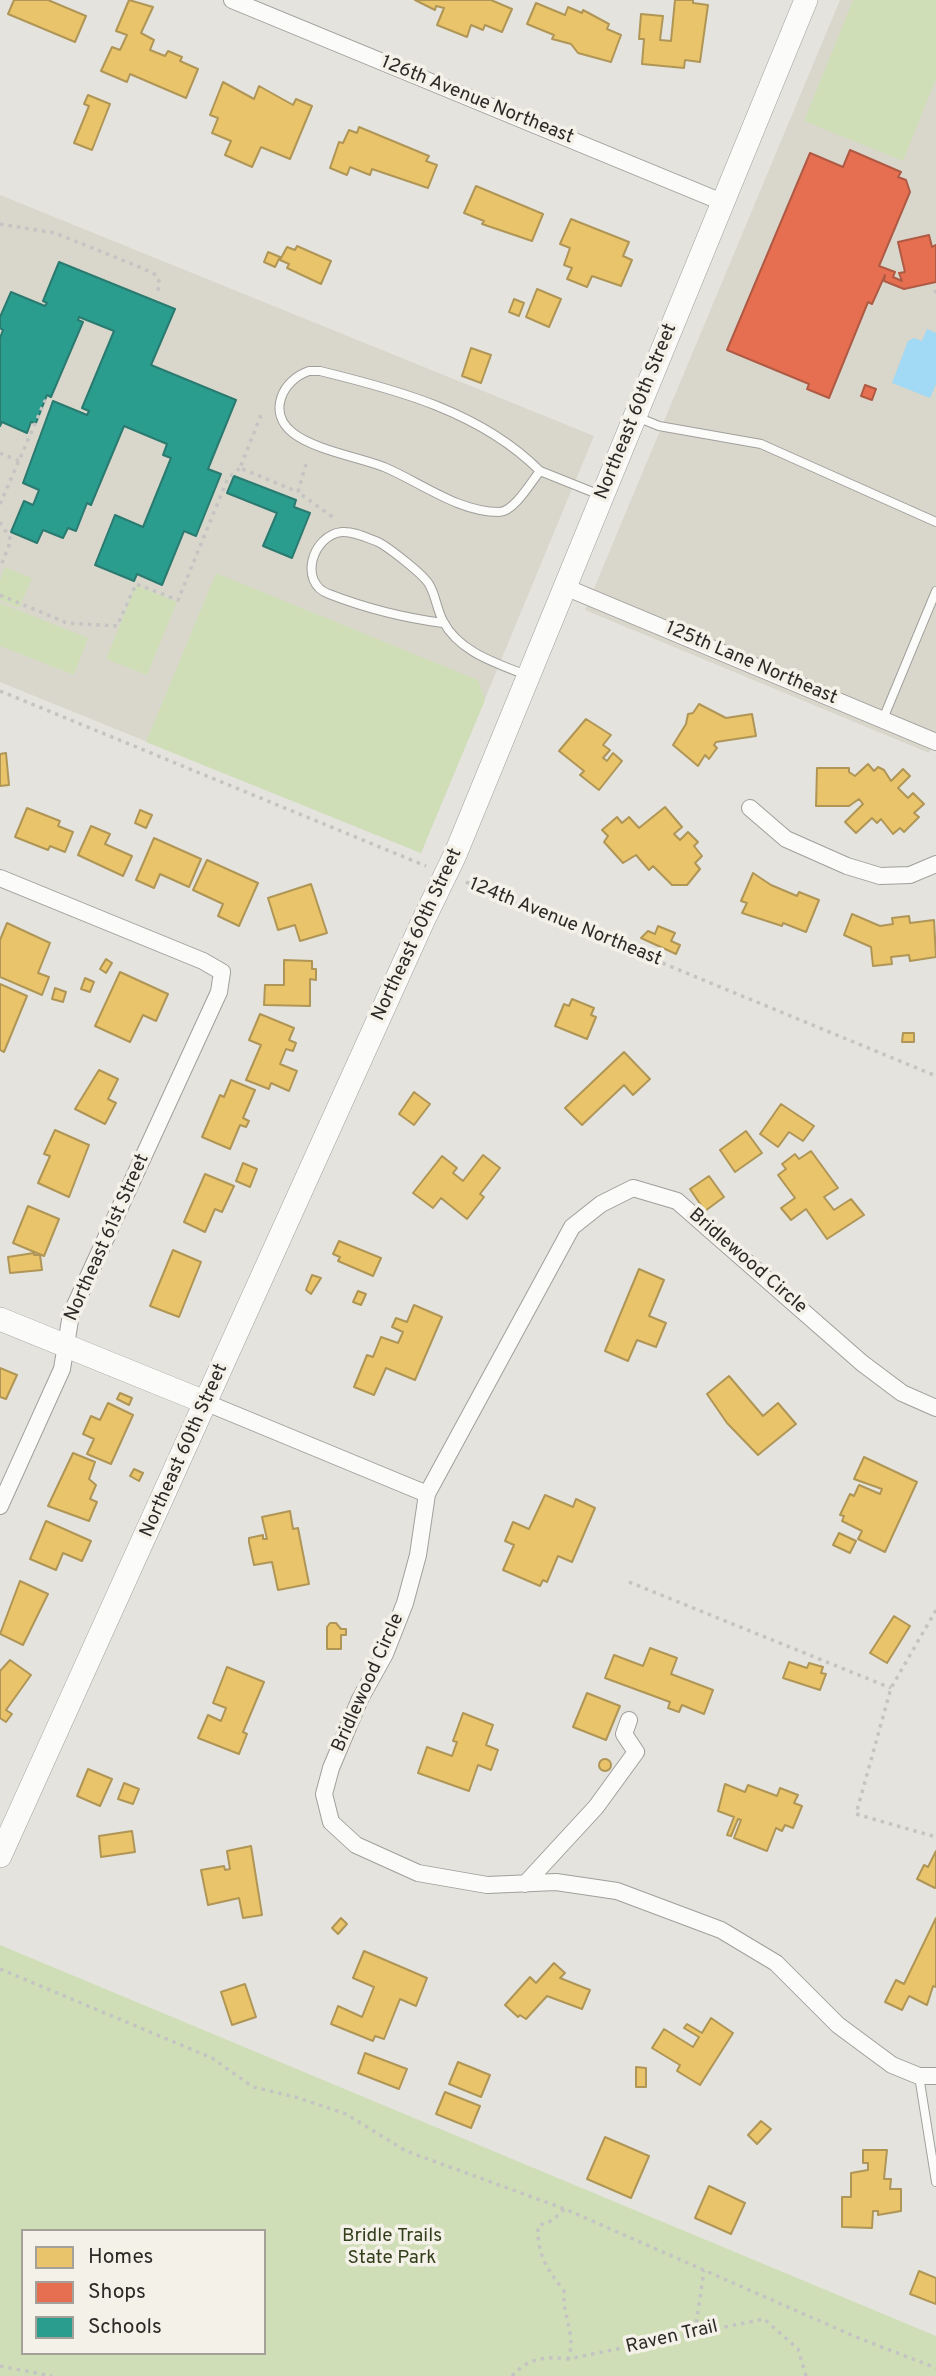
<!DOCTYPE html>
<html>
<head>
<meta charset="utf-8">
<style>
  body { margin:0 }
  #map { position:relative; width:936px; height:2376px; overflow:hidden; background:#e4e3de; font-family:Overpass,sans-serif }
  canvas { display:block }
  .legend { position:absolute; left:21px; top:2229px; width:245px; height:126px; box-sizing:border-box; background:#f4f1e9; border:2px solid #a4a19b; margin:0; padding:9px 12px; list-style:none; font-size:21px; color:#2b2a27 }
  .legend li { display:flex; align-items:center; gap:14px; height:35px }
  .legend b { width:35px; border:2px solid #a4a19b }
</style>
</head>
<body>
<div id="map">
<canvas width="936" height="2376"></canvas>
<ul class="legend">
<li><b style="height:19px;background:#e9c46a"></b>Homes</li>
<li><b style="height:19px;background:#e76f51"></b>Shops</li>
<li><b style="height:19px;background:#2a9d8f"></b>Schools</li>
</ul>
</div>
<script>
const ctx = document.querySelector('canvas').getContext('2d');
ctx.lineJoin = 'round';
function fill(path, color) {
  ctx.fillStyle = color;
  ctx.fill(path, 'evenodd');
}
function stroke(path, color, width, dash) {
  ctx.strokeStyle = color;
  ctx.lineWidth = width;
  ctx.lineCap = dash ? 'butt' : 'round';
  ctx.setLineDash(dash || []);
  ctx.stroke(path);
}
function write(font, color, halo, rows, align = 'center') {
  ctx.font = font + ' Overpass,sans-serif';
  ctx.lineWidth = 7;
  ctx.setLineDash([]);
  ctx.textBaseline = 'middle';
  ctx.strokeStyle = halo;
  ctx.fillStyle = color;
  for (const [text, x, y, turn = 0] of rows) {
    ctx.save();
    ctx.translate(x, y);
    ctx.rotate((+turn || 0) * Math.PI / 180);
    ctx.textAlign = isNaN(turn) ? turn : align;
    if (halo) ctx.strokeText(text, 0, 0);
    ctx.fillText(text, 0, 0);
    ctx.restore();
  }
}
fill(new Path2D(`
  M840,0H936V735L929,753L585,610Z
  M0,195L594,436L421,853L0,682Z`), '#d9d7cc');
fill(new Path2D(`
  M853,0H936V79L903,161L804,121Z
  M5,567L32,578L19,608L0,600V580Z
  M216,573L478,680L485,700L421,853L146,742Z
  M136,585L177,602L147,675L106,659Z
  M0,603L88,638L74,675L0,646Z
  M0,1945L936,2336V2376H0ZM23,2231H264V2353H23Z`), '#d0deb8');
fill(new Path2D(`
  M927,329L936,333V384L930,398L892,383L908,341L914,338L922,341Z`), '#a2d9f4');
const homes = new Path2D(`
  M14,0H48L86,16L75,42L8,14Z
  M129,0L153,7L141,33L154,40L150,50L165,56L168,51L182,57L180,61L198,69L186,98L130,74L127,82L101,71L112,47L120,50L127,35L116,31Z
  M415,0H491L512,9L502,32L485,25L483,30L471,25L467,37L437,25L444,8L436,6L435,10Z
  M675,0H693V3L708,5L700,62L685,60L684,68L642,64L644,39H639L641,14L663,16L660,40L671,41Z
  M536,3L565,15L568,7L582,13L583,10L609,24L607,29L621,35L611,62L578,53L571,44L556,40L552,39L554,35L527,24Z
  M223,82L254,99L259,86L293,105L296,99L312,106L290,159L261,147L252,167L225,155L231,141L212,133L218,118L210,115Z
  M88,95L110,104L92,150L74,143L89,106L84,104Z
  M359,127L429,156L426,161L437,165L428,188L372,169L370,175L350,167L347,175L330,168L339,142L343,143L349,130L357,133Z
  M476,186L543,214L532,241L482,224L484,221L464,213Z
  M571,219L629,242L623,256L632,260L621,286L592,276L587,287L567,279L572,268L564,265L570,248L560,244Z
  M297,246L331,261L321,284L287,268L289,264L280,260L287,247L295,250Z
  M268,252L280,257L275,267L264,262Z
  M537,289L561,299L549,327L526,317Z
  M514,299L524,303L519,316L509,312Z
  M471,348L491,355L481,383L462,376Z
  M699,704L726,718L752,714L756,736L716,742L714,745L717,748L709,759L705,755L698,766L673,745L686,724L688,714L693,713Z
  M586,719L611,735L603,745L610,750L603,758L607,761L613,753L622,761L599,790L580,775L584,771L559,751Z
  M6,753L9,785L0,786V754Z
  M868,764L874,771L878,767L884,770L891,781L903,769L910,776L898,788L908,798L913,793L924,804L914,813L919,817L904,832L900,828L893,834L881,819L877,823L872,818L856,833L845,822L863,804L859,799L849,806H816L817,768H849V772L855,776Z
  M665,807L682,827L674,834L680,840L688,832L698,842L694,846L702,856L695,863L700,869L687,885H672L653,866L649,870L636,855L623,863L604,842L608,836L602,830L617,817L622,823L629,817L639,828Z
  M27,808L60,821L58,826L73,832L65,852L50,846L48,850L15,837Z
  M140,810L152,815L146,828L135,823Z
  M91,826L110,834L105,844L132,856L123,876L78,855Z
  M154,838L201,859L189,887L160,874L154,888L136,880Z
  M207,860L258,883L239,926L218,916L223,904L193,890Z
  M753,873L771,885L797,896L799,892L819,900L806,932L783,923L782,926L742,913L747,903L741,901Z
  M311,884L327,933L300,941L295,925L278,930L268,898Z
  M852,914L880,926L893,924L892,918L909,916L910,923L934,920L936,957L910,961L909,955L891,957L892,964L873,966L871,947L844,935Z
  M7,923L50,943L38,973L49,977L42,995L0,977V940Z
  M658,926L675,933L671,941L680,945L676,954L641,938L648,931L655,934Z
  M106,959L112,963L106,973L100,969Z
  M284,960L312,961V969H316V980L310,979V1006L264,1005L265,985H284Z
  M120,972L168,994L156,1021L143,1015L130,1042L95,1026Z
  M85,978L94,982L90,992L81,989Z
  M0,984L27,996L4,1052L0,1050Z
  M55,988L66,992L63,1002L52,999Z
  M572,999L594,1008L591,1015L596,1017L587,1039L555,1026L564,1004L569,1006Z
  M260,1014L294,1028L289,1040L296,1043L293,1051L286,1049L280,1064L297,1071L289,1091L271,1083L269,1089L246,1080L261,1045L249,1040Z
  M903,1033H914V1042H902Z
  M624,1052L650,1079L633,1095L624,1085L582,1125L565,1108Z
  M99,1070L118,1079L108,1099L116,1103L105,1124L75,1109Z
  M231,1080L255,1090L243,1118L249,1121L246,1127L240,1125L230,1149L202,1137L220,1095L224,1097Z
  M414,1092L430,1104L414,1125L399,1114Z
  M781,1104L814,1126L803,1141L789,1132L778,1147L760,1134Z
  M55,1130L89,1145L69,1197L38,1183L50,1156L44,1154Z
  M746,1131L762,1153L735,1172L720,1150Z
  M811,1151L838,1188L824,1197L834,1210L851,1199L864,1215L827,1239L806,1209L791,1220L781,1208L795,1198L778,1175L786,1169L782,1164L795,1154L799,1159Z
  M483,1155L500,1168L480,1194L484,1197L467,1219L441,1198L433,1208L413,1193L442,1156L457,1168L453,1173L463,1181Z
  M243,1163L257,1169L250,1187L236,1181Z
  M205,1174L234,1186L222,1212L215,1209L205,1232L184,1222Z
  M709,1176L724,1197L705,1211L690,1189Z
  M28,1206L59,1219L44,1256L13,1243Z
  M339,1241L381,1258L373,1276L338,1261L340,1257L333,1254Z
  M173,1250L201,1262L179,1317L150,1306Z
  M34,1253V1255H40L42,1270L10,1273L8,1257Z
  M639,1269L664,1280L649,1316L666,1323L656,1347L637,1340L628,1361L605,1351Z
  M312,1275L321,1278L311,1294L306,1290Z
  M358,1291L366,1294L361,1305L353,1302Z
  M414,1305L442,1317L415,1380L386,1368L374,1395L354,1387L367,1355L373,1357L381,1337L398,1343L403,1332L392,1327L396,1318L407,1322Z
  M0,1368L17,1375L6,1399L0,1397Z
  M729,1376L763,1416L778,1403L796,1424L758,1455L727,1423L707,1394Z
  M120,1393L132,1398L129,1405L117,1399Z
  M108,1403L133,1415L111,1464L87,1454L94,1439L83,1434L91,1416L100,1420Z
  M73,1453L95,1462L89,1479L96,1485L90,1499L97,1502L89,1521L48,1506Z
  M864,1457L917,1482L885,1552L858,1539L862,1531L842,1521L844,1516L840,1515L850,1494L854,1496L859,1485L880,1494L882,1489L854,1479Z
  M134,1469L143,1473L139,1481L130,1476Z
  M545,1495L573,1507L576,1499L595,1508L572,1562L558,1556L547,1582L543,1580L540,1586L503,1570L514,1545L505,1541L513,1522L529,1529Z
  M290,1511L293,1529L298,1528L309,1584L278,1590L272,1562L254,1565L249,1542V1538L263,1535V1539H267L262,1517Z
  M46,1521L91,1541L82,1561L63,1553L56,1570L30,1559Z
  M839,1533L856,1541L850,1553L833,1545Z
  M20,1581L48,1594L23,1645L0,1634Z
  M894,1616L910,1626L887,1663L870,1653Z
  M330,1623H336L341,1629H346V1635H341V1649H327V1627Z
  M650,1648L677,1658L671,1674L713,1690L704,1714L682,1705L679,1712L668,1708L670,1702L605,1678L614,1655L643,1666Z
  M10,1660L31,1675L6,1710L12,1714L6,1722L0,1718V1671Z
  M789,1662L807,1668L809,1663L823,1667L821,1673L826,1674L820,1690L783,1678Z
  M227,1667L264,1682L243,1732L247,1734L239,1754L198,1738L208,1715L221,1721L226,1708L213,1703Z
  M587,1693L620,1706L606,1740L573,1727Z
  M463,1713L493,1725L486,1745L498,1750L491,1770L478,1765L469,1791L418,1773L427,1747L452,1756L457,1742L453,1741Z
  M599 1765a6 6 0 1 1 12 0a6 6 0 1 1-12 0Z
  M88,1769L112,1779L100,1806L77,1796Z
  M124,1783L139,1789L133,1804L118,1799Z
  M725,1784L745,1792L748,1785L777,1796L780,1788L798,1795L794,1803L802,1806L793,1828L785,1825L782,1831L776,1828L767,1851L734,1838L741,1820L738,1819L731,1836L727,1835L734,1817L718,1811Z
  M132,1831L135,1852L101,1857L99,1836Z
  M251,1846L262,1915L243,1918L239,1898L208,1905L201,1870L224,1866L225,1870L230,1869L227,1851Z
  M936,1851V1886L935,1888L917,1879L924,1865L928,1867Z
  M341,1918L347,1924L338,1934L332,1928Z
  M936,1918V1987L933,1986L927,2005L909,1996L902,2010L885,2002L896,1980L904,1984Z
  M364,1951L427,1978L416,2006L400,1999L384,2039L375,2036L373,2041L331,2024L338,2006L362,2017L374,1987L353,1978Z
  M554,1963L565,1973L560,1978L590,1990L582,2009L547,1996L526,2019L520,2015L518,2017L505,2005L530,1977L536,1983Z
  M245,1984L256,2017L232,2025L221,1992Z
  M711,2018L733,2033L700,2085L677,2071L680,2065L652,2048L664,2029L693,2047L699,2037L684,2028L687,2024L702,2033Z
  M365,2053L407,2069L399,2089L358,2073Z
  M458,2062L490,2075L481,2097L449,2084Z
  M636,2067L646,2068V2087H636Z
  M445,2092L480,2106L471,2128L436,2114Z
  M761,2121L771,2129L757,2144L748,2135Z
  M605,2137L649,2156L631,2198L587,2179Z
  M863,2150H887L884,2179H891L890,2189H901V2211L878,2215V2211H873L872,2228L842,2227V2197H851V2173L868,2170V2163H863Z
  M709,2186L745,2203L731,2234L695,2218Z
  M919,2271L936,2278V2304L910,2294Z`);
fill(homes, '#e9c46a');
stroke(homes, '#b09656', 2);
const shops = new Path2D(`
  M850,150L901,172L898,177L906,180L910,192L879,266L895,272L893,277L902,281L899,273L905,272L898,242L929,235L932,247L936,245V282L904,289L884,281L885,275L872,304L868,302L829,398L807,389L809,384L727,350L810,153L843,167Z
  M865,385L876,389L872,400L861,396Z`);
fill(shops, '#e76f51');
stroke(shops, '#af5a44', 2);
const schools = new Path2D(`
  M59,262L175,309L151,365L236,400L208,469L221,474L196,536L184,531L162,585L137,574L134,581L95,565L115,515L143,527L171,458L163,455L167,444L124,426L91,505L87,503L76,531L68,528L63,538L43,530L37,543L11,532L24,501L33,505L39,490L23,483L53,401L87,415L89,411L82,408L114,331L79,317L78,320L83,322L51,397L47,395L36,423L31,422L27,433L2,422L0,426V338L3,330L0,328V317L11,292L45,306L47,303L43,301Z
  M234,476L296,500L294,507L310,513L292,558L263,546L277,513L227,493Z`);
fill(schools, '#2a9d8f');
stroke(schools, '#2a7a70', 2);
const lane = new Path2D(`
  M309,371H320C398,390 481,412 540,471C531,482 514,512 499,512C458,512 420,482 384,467C358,457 315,450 293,433C267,413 282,380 309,371Z
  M637,417L659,426L761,444L936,522
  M540,471L600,495
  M443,623C405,618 365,608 329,594C298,583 312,535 342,532C354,531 367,538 378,542C388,547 426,576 430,586C436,597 437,610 443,621C459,652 496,663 526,675
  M883,719L936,591
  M919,2076L936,2182`);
const street = new Path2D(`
  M232,0L722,202
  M565,587L936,742
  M750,808L786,839L847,866L880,876L910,875L936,864
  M0,878L203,961L222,972L219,992L71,1314L62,1369L0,1506
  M207,1403L427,1494
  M936,1408L902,1393L862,1363L677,1201L633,1188L601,1204L572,1227L427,1494L418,1555L405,1603L385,1654L360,1699L331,1768L324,1794L331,1822L356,1845L418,1873L487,1885L556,1882L617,1891L721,1930L776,1963L838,2025L892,2065L919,2076H936
  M525,1884L596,1807L636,1752L624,1734L629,1720`);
const secondary = new Path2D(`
  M0,1319L207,1403
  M0,1856L423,921L455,855L806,0`);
stroke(lane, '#a09f9b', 10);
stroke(street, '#a09f9b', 18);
stroke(secondary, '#a09f9b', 24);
stroke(new Path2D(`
  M0,224L55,233L142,268L156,275L160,283L157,293
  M935,290L936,294
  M261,415L240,468L298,492
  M0,453L19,461
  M306,464L298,492L334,518
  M0,504L45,401L50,403
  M0,522L11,540L0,568
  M0,595L67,623L117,626L136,584L178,600L228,478L240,468
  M0,691L426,866
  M466,882L936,1076
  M629,1582L891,1688
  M936,1610L891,1688L856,1814L936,1837
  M0,1969L212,2058L253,2087L299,2098L346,2114L406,2151L565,2209L856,2337L936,2368
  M564,2209L553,2220L538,2226C537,2255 547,2269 564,2291C562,2316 577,2336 568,2359
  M695,2331L704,2271
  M0,2366L52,2376
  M512,2376C528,2358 546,2356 568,2359L764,2319L798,2349L806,2376`), '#c4c4c2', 3.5, [3.5, 5]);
stroke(lane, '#fbfbfa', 8);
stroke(street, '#fbfbfa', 16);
stroke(secondary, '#fbfbfa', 23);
write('19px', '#2b2a27', '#f4f1e9', [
  ["126th Avenue Northeast",477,101,22],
  ["Northeast 60th Street",637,412,-68],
  ["125th Lane Northeast",751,664,23],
  ["124th Avenue Northeast",565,923,22],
  ["Northeast 60th Street",418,935,-65],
  ["Northeast 61st Street",108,1238,-66],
  ["Bridlewood Circle",747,1262,41],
  ["Northeast 60th Street",185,1451,-66],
  ["Bridlewood Circle",369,1683,-66],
  ["Raven Trail",672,2338,-13]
]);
write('19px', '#323f1a', '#f4f1e9', [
  ["Bridle Trails",392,2237],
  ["State Park",392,2259]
]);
</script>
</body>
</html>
